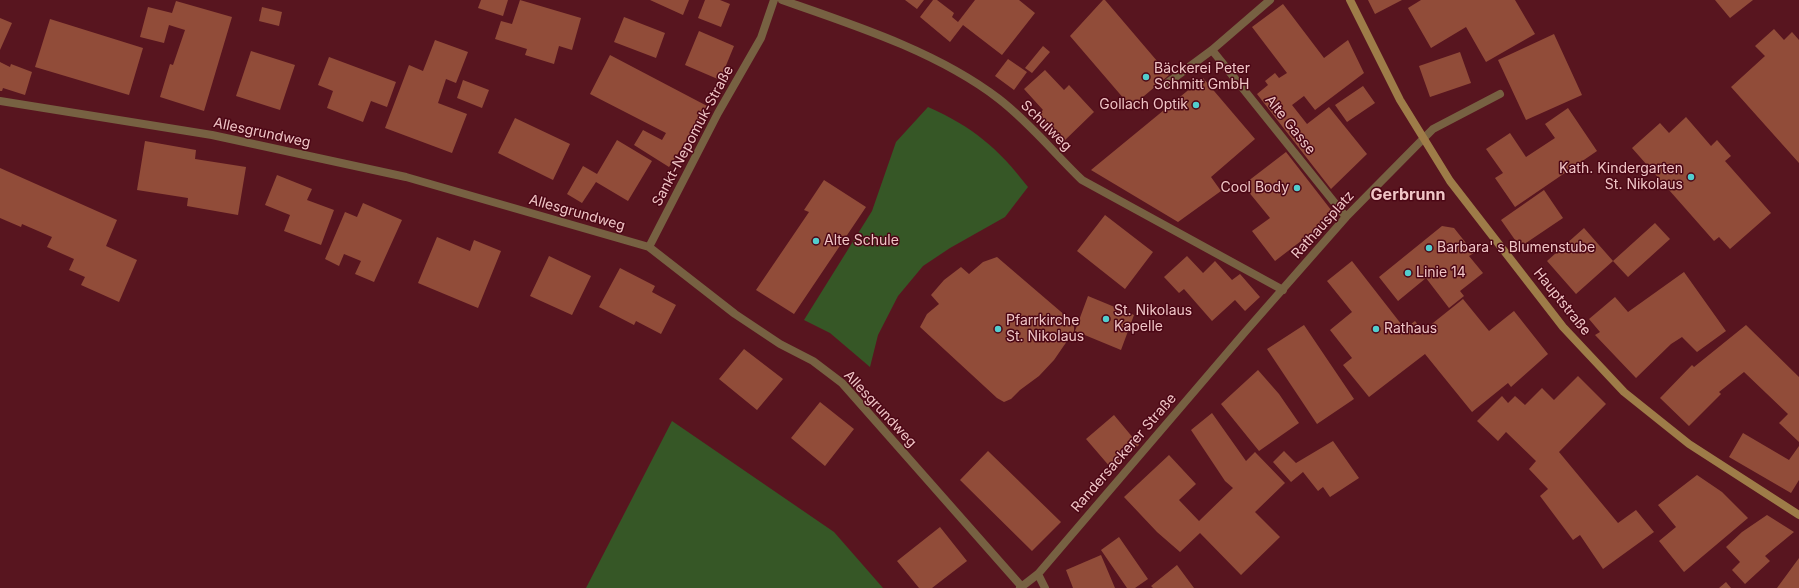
<!DOCTYPE html>
<html>
<head>
<meta charset="utf-8">
<style>
  body { margin:0 }
  canvas { display:block; background:#58151f }
</style>
</head>
<body>
<canvas width="1799" height="588"></canvas>
<script>
const ctx = document.querySelector('canvas').getContext('2d');
ctx.lineJoin = 'round';
function fill(path, color) {
  ctx.fillStyle = color;
  ctx.fill(path, 'evenodd');
}
function stroke(path, color, width, dash) {
  ctx.strokeStyle = color;
  ctx.lineWidth = width;
  ctx.lineCap = dash ? 'butt' : 'round';
  ctx.setLineDash(dash || []);
  ctx.stroke(path);
}
function write(font, color, halo, rows, align = 'center') {
  ctx.font = font + ' Inter,sans-serif';
  ctx.lineWidth = 3;
  ctx.setLineDash([]);
  ctx.textBaseline = 'middle';
  ctx.strokeStyle = halo;
  ctx.fillStyle = color;
  for (const [text, x, y, turn = 0] of rows) {
    ctx.save();
    ctx.translate(x, y);
    ctx.rotate((+turn || 0) * Math.PI / 180);
    ctx.textAlign = isNaN(turn) ? turn : align;
    if (halo) ctx.strokeText(text, 0, 0);
    ctx.fillText(text, 0, 0);
    ctx.restore();
  }
}
fill(new Path2D(`
  M928,107C973,127 998,148 1028,187L1005,217L950,248L923,266L898,296L878,335L870,367L830,333L804,320L872,211L896,142Z
  M672,421L834,532L883,588H586Z`), '#365726');
fill(new Path2D(`
  M481,0H508L503,16L478,8Z
  M520,0L581,18L572,50L559,46L554,64L525,55L527,49L495,39L501,21L512,24Z
  M650,0H689L683,15Z
  M705,0H720L730,4L721,27L698,18Z
  M905,0H924L917,9Z
  M933,0H937L954,13L952,17L958,22L975,0H1019L1035,13L1002,55L963,25L950,42L920,17Z
  M1103,0H1105L1169,75L1131,107L1070,36Z
  M1368,0H1402L1375,14Z
  M1421,0H1515L1535,34L1486,62L1466,27L1431,48L1408,8Z
  M1715,0H1753L1730,18Z
  M176,1L232,17L204,111L160,97L170,64L173,65L185,30L169,25L164,43L140,37L148,7L172,13Z
  M1283,4L1324,58L1348,40L1364,73L1315,110L1304,96L1292,105L1307,124L1329,107L1367,154L1331,189L1257,94L1268,85L1265,81L1275,73L1279,78L1287,73L1252,27Z
  M262,7L282,12L279,26L259,21Z
  M624,17L665,33L656,58L614,42Z
  M0,18L12,23L0,50Z
  M50,19L143,48L129,95L35,67Z
  M1774,29L1784,40L1792,32L1799,40V163L1731,87L1765,56L1755,46Z
  M699,31L734,46L720,80L685,65Z
  M1554,34L1582,95L1526,120L1498,60Z
  M435,40L468,52L456,83L446,79L438,103L467,114L452,153L385,128L409,65L423,71Z
  M1043,46L1050,52L1032,73L1025,68Z
  M251,51L295,65L280,110L236,96Z
  M1460,52L1471,83L1430,97L1419,66Z
  M610,55L709,107L669,167L634,145L643,130L662,140L666,133L590,94Z
  M329,57L396,82L387,107L371,101L363,122L327,108L333,91L318,85Z
  M1008,59L1027,72L1014,90L995,76Z
  M0,62L10,67L11,64L32,72L25,95L3,88L2,91H0Z
  M1045,70L1064,90L1069,85L1094,112L1063,142L1037,115L1043,110L1024,89Z
  M1203,78L1255,139L1211,177L1221,191L1178,222L1091,170Z
  M463,80L489,90L482,108L457,98Z
  M1363,86L1375,103L1347,122L1335,105Z
  M1568,108L1597,151L1515,207L1495,178L1503,173L1486,149L1510,133L1526,157L1555,138L1545,124Z
  M1686,117L1711,146L1717,140L1731,156L1725,161L1771,213L1730,249L1719,237L1714,241L1632,148L1660,123L1669,133Z
  M515,118L570,144L553,180L498,153Z
  M617,140L652,161L628,201L596,182L582,203L567,194L583,166L597,174Z
  M145,141L196,150L195,159L246,167L238,215L187,206L188,198L137,190Z
  M1286,152L1335,215L1275,261L1252,231L1270,218L1243,185Z
  M0,168L117,220L106,246L137,260L119,302L81,285L85,277L69,270L74,259L47,247L52,237L22,224L21,227L0,218Z
  M277,175L312,189L307,200L334,210L321,245L284,231L290,215L265,205Z
  M824,180L866,207L794,314L756,290L809,212L804,210Z
  M1544,190L1563,218L1520,247L1501,220Z
  M363,203L402,220L374,282L355,274L361,261L344,254L339,266L325,259L345,212L357,217Z
  M1105,215L1153,252L1125,289L1077,251Z
  M1655,223L1670,239L1628,277L1613,261Z
  M1442,226L1454,228L1474,253L1469,256L1483,273L1460,291L1464,296L1449,308L1426,278L1398,301L1379,277Z
  M1584,228L1613,261L1576,294L1547,261Z
  M437,237L470,251L474,240L501,251L478,308L418,283Z
  M549,256L591,276L572,315L530,296Z
  M1187,256L1203,273L1215,261L1232,280L1240,274L1260,297L1245,311L1235,300L1212,321L1184,289L1179,293L1164,277Z
  M997,257L1067,317L1074,326V331L1054,360L1039,376L1020,390L1011,399L1004,402L997,398L920,327L927,314L939,304L931,295L944,280L961,267L969,274L983,262Z
  M1352,261L1405,329L1415,321L1423,331L1463,299L1489,331L1514,311L1548,354L1511,387L1508,383L1472,412L1425,354L1369,397L1343,365L1352,358L1330,330L1352,312L1327,281Z
  M620,268L655,286L652,292L676,305L661,334L636,321L634,325L599,307Z
  M1684,272L1726,331L1697,352L1682,337L1671,344L1636,378L1595,335L1600,332L1589,319L1615,297L1628,312Z
  M1088,296L1134,315L1121,350L1075,331Z
  M1304,325L1354,399L1317,424L1267,349Z
  M1746,325L1799,377V442L1779,423L1788,414L1744,372L1719,392L1721,394L1689,426L1660,398L1692,365L1694,367Z
  M744,349L783,379L757,410L719,379Z
  M1258,370L1279,394L1299,423L1259,451L1221,404Z
  M1578,376L1606,404L1559,452L1618,523L1636,510L1654,532L1603,569L1580,535L1573,540L1540,496L1548,489L1529,469L1536,461L1506,432L1498,441L1477,421L1502,396L1508,403L1515,396L1525,405L1542,388L1554,400Z
  M820,402L854,429L825,466L791,438Z
  M1212,413L1246,461L1255,452L1285,483L1255,512L1280,537L1241,575L1200,533L1180,552L1157,532L1124,497L1169,455L1196,484L1179,500L1199,521L1233,488L1225,481L1191,430Z
  M1114,415L1139,445L1111,468L1086,439Z
  M1743,433L1789,460L1799,446V480L1791,493L1729,457Z
  M1333,441L1359,478L1330,497L1323,487L1318,491L1303,472L1291,482L1273,462L1284,451L1296,463Z
  M988,451L1061,522L1032,551L960,480Z
  M1697,475L1722,492L1748,518L1684,572L1659,541L1676,527L1658,505Z
  M1767,515L1794,532L1765,556L1770,561L1745,584L1732,570L1740,562L1726,547L1742,532Z
  M940,527L967,561L932,588H919L897,561Z
  M1119,537L1148,579L1135,588H1127L1101,550Z
  M1101,555L1115,588H1073L1066,570Z
  M1799,558V588H1777Z
  M1177,565L1194,588H1153L1151,586Z
  M1726,582L1731,588H1719Z`), '#914c39');
stroke(new Path2D(`
  M1423,139L1433,129L1500,94`), '#776142', 8);
stroke(new Path2D(`
  M782,0C854,25 938,52 999,99C1030,123 1054,153 1082,180L1283,290
  M1212,50L1346,217
  M1166,84L1212,50L1270,0
  M0,101L212,135L406,177L649,247L735,314L780,344L813,361L842,383L1022,587
  M649,247L718,113L761,38L774,0
  M1038,574L1045,588
  M1020,588L1038,574L1245,332L1346,217L1423,139`), '#776142', 8);
stroke(new Path2D(`
  M1350,0L1400,100L1450,181L1563,327L1624,392L1689,444L1799,515`), '#9e7c48', 8);
for (const [x, y, r, color] of [
  [1146,77,4,"#52cdce"],
  [1196,105,4,"#52cdce"],
  [1691,177,4,"#52cdce"],
  [1297,188,4,"#52cdce"],
  [816,241,4,"#52cdce"],
  [1429,248,4,"#52cdce"],
  [1408,273,4,"#52cdce"],
  [1106,319,4,"#52cdce"],
  [998,329,4,"#52cdce"],
  [1376,329,4,"#52cdce"]
]) {
  const dot = new Path2D();
  dot.arc(x, y, r, 0, 2 * Math.PI);
  ctx.fillStyle = color;
  ctx.fill(dot);
  stroke(dot, '#4c0715', 1.5);
}
write('14px', '#f0c5c6', '#4c0715', [
  ["Bäckerei Peter",1154,69],
  ["Schmitt GmbH",1154,85],
  ["Gollach Optik",1188,105,"right"],
  ["Kath. Kindergarten",1683,169,"right"],
  ["St. Nikolaus",1683,185,"right"],
  ["Cool Body",1289,188,"right"],
  ["Alte Schule",824,241],
  ["Barbara' s Blumenstube",1437,248],
  ["Linie 14",1416,273],
  ["St. Nikolaus",1114,311],
  ["Kapelle",1114,327],
  ["Pfarrkirche",1006,321],
  ["St. Nikolaus",1006,337],
  ["Rathaus",1384,329]
], 'left');
write('14px', '#f0c5c6', '#4c0715', [
  ["Alte Gasse",1290,125,51],
  ["Schulweg",1046,126,45],
  ["Allesgrundweg",262,133,12],
  ["Sankt-Nepomuk-Straße",693,136,-62],
  ["Allesgrundweg",577,213,16],
  ["Rathausplatz",1323,225,-48],
  ["Hauptstraße",1562,302,51],
  ["Allesgrundweg",880,409,47],
  ["Randersackerer Straße",1124,453,-49]
]);
write('bold 16px', '#f0c5c6', '#4c0715', [
  ["Gerbrunn",1408,195]
]);
</script>
</body>
</html>
